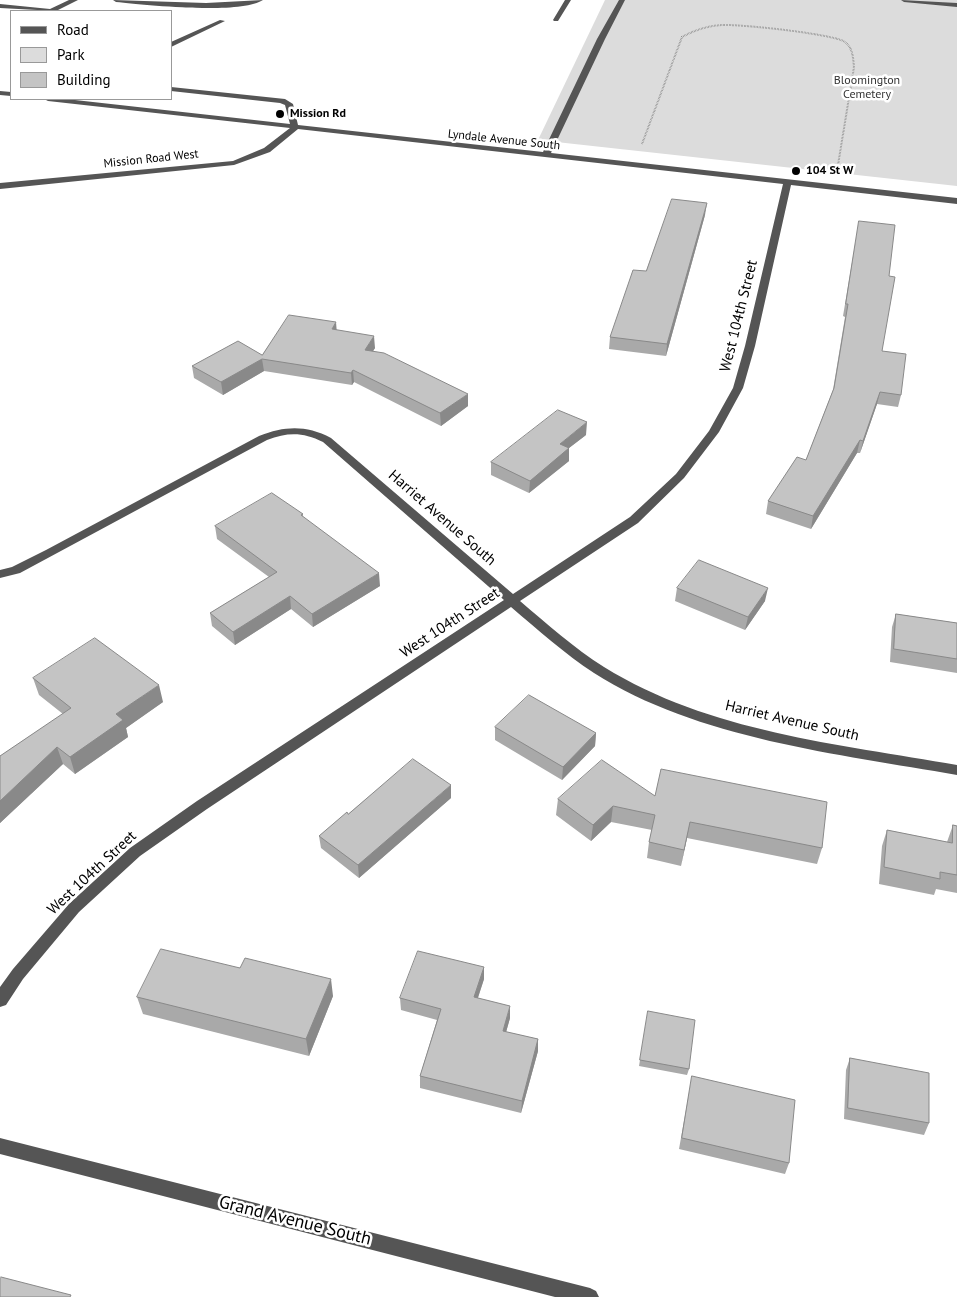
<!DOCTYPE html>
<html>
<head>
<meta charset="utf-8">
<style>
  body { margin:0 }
  #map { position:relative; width:957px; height:1297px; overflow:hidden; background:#fff; font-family:"PT Sans",sans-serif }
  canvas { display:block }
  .legend { position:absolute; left:10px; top:10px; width:162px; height:90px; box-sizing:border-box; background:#fff; border:1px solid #999; margin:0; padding:6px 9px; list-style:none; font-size:15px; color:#000 }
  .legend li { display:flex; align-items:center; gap:10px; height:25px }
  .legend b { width:25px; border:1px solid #999 }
</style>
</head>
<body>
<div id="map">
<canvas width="957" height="1297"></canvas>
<ul class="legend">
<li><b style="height:6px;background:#555"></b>Road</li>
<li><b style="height:14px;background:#dcdcdc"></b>Park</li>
<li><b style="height:14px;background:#c4c4c4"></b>Building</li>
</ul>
</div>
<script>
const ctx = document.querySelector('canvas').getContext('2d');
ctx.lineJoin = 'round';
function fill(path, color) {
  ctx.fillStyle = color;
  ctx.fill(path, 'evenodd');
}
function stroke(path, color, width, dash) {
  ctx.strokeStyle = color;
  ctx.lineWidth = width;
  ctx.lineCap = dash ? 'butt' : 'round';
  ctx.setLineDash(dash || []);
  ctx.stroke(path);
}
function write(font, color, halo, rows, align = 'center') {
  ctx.font = font + ' "PT Sans",sans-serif';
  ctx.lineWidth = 5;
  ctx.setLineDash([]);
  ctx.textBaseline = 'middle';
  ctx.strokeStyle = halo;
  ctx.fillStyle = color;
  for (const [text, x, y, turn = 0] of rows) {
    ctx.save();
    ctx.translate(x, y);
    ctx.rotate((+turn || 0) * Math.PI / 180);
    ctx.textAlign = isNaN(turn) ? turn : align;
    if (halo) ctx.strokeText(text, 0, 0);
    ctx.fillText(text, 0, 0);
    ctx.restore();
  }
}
fill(new Path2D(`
  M605,0H957V186L538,140Z`), '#dcdcdc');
stroke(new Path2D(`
  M642,144L682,37C695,30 707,26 722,25C739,24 835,34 845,42C853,48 853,58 854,67L838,165`), '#777', 2, [0.5, 1]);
fill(new Path2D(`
  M69,0H78L56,11L0,8V4L50,9Z
  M113,0L206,3L263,0C240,15 146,5 116,2Z
  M565,0H571L558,21H554L553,20Z
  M619,0H625L605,39L551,153L957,198V204L791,185L755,346L743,388L719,432L684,478L638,523L520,601C547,624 574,648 604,667C709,732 838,744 957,765V775C839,754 697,739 594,673C565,654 538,630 511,607L207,809L140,856L79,912L23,979L6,1005L0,1007V987L13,969L69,904L130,848L197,801L504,600L323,442C303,432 288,432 267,440L20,573L0,578V570L12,567L46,550L259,436C285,426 306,425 331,438L513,594L630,517L676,474L709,431L733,388L745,346L783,184L298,129L270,152L234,165L0,189V183L233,161L264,148L290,128L48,101L44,99H66L290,124L285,105L280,103L171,91V87L285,99L293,104L298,125L543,152L597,39Z
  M901,0L957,3V7L904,2Z
  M220,20L225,21L171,47V42Z
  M0,91L11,92V96L0,95Z
  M0,1138L590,1288L596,1291L599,1297H555L0,1154Z`), '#555');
fill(new Path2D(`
  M705,215L666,356L609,349L610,337L646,271Z
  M859,221L889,276L882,351L901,395L898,407L877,404L860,453H857L811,529L766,514L768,501L806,460L833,390L845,317L843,316Z
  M337,330L375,348L373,351L468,406L441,426L354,382L352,385L264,371L223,395L194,378L192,366L262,355Z
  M586,435L569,448V461L529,493L491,475V462Z
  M303,514V517L380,586L313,627L291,609L235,645L212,626L210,613L269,577L217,539L215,526Z
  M677,588L765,601L745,630L675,601Z
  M896,614L957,623V673L890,662L892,627Z
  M33,678L163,702L126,728L128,737L75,774L63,764L0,823V756L63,714L39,695Z
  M495,727L596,733L595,746L562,780L495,740Z
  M655,796L822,848L817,864L687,838L681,866L647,858L649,842L652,830L611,822L591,841L556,815L558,799Z
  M451,798L359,878L321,848L319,836L348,814Z
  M953,825L957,826V893L936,889L934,895L879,884L882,846L887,830L947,842Z
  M484,967V979L478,998L510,1018L506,1032L538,1039V1051L521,1113L420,1088V1076L437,1020L401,1010L400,998Z
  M240,968L333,996L309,1056L143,1014L137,997Z
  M648,1011L689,1069L687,1075L639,1066Z
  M850,1058L929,1123L924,1135L844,1119L846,1070Z
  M692,1076L789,1163L785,1174L679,1149Z`), '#a9a9a9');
fill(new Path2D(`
  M707,203L705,215L666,356L667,344Z
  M336,322L337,334L332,329Z
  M374,336L375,348L366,362L365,350Z
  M262,359L264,371L223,395L221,382Z
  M353,370L354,382L352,385L351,373Z
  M880,392L877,404L860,453L863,441Z
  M468,394V406L441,426L440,413Z
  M587,422L586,435L569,448V461L529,493L530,481L560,444Z
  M860,440L857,453L811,529L813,516Z
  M379,573L380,586L313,627L312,614Z
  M768,588L765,601L745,630L748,617Z
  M290,596L291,609L235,645L233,632Z
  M159,685L163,702L126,728L128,737L75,774L70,757L116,714Z
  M596,733L595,746L562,780L563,767Z
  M57,747L63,764L0,823V801Z
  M451,785V798L359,878L358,865Z
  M613,806L611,822L591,841L593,825Z
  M690,822L687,838L681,866L684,850Z
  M484,967V979L474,1009V997Z
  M331,979L333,996L309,1056L306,1039Z
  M510,1006V1018L503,1043V1031Z
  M538,1039V1051L521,1113L522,1101Z`), '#898989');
const building = new Path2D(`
  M672,199L707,203L667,344L610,337L633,270L646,271Z
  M859,221L895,225L889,276L895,277L882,351L906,354L901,395L880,392L863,441L860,440L813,516L768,501L797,457L806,460L834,388L848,304H846Z
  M289,315L336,322L332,329L374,336L365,350L384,353L468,394L440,413L353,370L351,373L262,359L221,382L192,366L238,341L262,355Z
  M558,410L587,422L560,444L569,448L530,481L491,462Z
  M272,493L303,514L301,515L379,573L312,614L290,596L233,632L210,613L277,572L215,526Z
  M699,560L768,588L748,617L677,588Z
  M896,614L957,623V659L894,649Z
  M95,638L159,685L116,714L123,720L70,757L57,747L0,801V756L71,708L33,678Z
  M529,695L596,733L563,767L495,727Z
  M413,759L451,785L358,865L319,836L347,812L348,814Z
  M602,760L655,796L661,769L827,802L822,848L690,822L684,850L649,842L655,815L613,806L593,825L558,799Z
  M953,825L957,826V875L940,872V879L884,867L887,830L952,843Z
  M161,949L240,968L245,958L331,979L306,1039L137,997Z
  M418,951L484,967L474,997L510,1006L503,1031L538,1039L522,1101L420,1076L441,1009L400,998Z
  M648,1011L695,1020L689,1069L640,1060Z
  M850,1058L929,1073V1123L848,1108Z
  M692,1076L795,1100L789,1163L682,1138Z
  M1,1277L71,1295L70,1297H0V1278Z`);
fill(building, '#c4c4c4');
stroke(building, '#898989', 1);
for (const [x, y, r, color] of [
  [280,114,5,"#000"],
  [796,171,5,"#000"]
]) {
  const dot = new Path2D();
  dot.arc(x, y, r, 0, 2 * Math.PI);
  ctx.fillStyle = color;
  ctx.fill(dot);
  stroke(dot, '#fff', 2);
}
write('12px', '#333', '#fff', [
  ["Bloomington",867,81],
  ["Cemetery",867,95]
]);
write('bold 12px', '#000', '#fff', [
  ["Mission Rd",290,114],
  ["104 St W",806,171]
], 'left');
write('12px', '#000', '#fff', [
  ["Lyndale Avenue South",504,140,6],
  ["Mission Road West",151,159,-6]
]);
write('15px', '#000', '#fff', [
  ["West 104th Street",739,316,-76],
  ["Harriet Avenue South",442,518,41],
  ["West 104th Street",450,623,-33],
  ["Harriet Avenue South",792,721,13],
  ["West 104th Street",92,873,-43]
]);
write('18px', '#000', '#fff', [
  ["Grand Avenue South",295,1221,14]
]);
</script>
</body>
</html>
